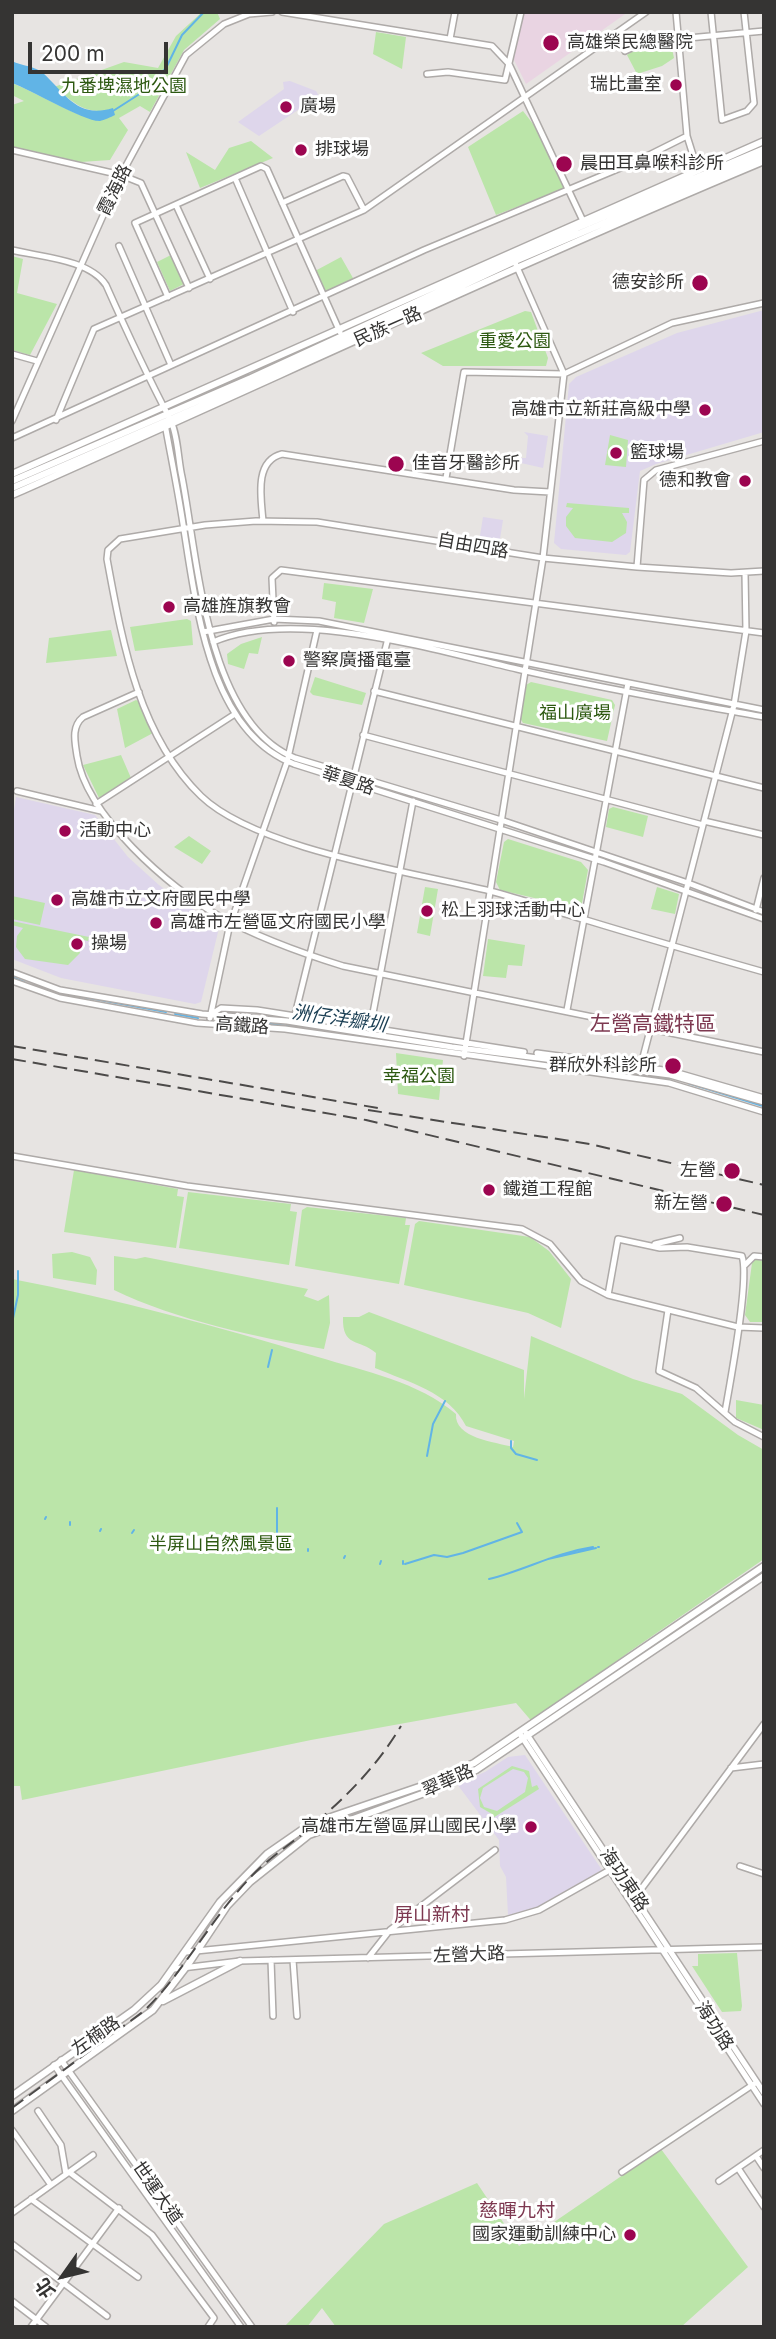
<!DOCTYPE html>
<html>
<head>
<meta charset="utf-8">
<style>
  body { margin:0 }
  #map { position:relative; width:776px; height:2339px; overflow:hidden; background:#e7e4e2; font-family:Inter,"Noto Sans TC",sans-serif }
  canvas { display:block }
  .frame { position:absolute; inset:0; border:14px solid #353433; pointer-events:none }
  .north { position:absolute; left:28px; top:2241px; width:70px; height:70px; -webkit-text-stroke:5px #fff; paint-order:stroke; rotate:236deg; font-size:19px; font-weight:700; line-height:28px; text-align:center; color:#353433 }
  .north::after { content:''; display:block; margin:auto; width:24px; height:32px; background:#353433; clip-path:polygon(50% 0,100% 100%,50% 72%,0 100%) }
  .scale { position:absolute; left:28px; top:42px; width:140px; height:32px; box-sizing:border-box; border:4px solid #353433; border-top:0; padding-left:9px; font-size:21px; line-height:24px; white-space:nowrap; color:#353433; -webkit-text-stroke:5px #fff; paint-order:stroke }
</style>
</head>
<body>
<div id="map">
<canvas width="776" height="2339"></canvas>
<div class="frame"></div>
<div class="north">北</div>
<div class="scale">200 m</div>
</div>
<script>
const ctx = document.querySelector('canvas').getContext('2d');
ctx.lineJoin = 'round';
function fill(path, color) {
  ctx.fillStyle = color;
  ctx.fill(path, 'evenodd');
}
function stroke(path, color, width, dash) {
  ctx.strokeStyle = color;
  ctx.lineWidth = width;
  ctx.lineCap = dash ? 'butt' : 'round';
  ctx.setLineDash(dash || []);
  ctx.stroke(path);
}
function write(font, color, halo, rows, align = 'center') {
  ctx.font = font + ' Inter,"Noto Sans TC",sans-serif';
  ctx.lineWidth = 6;
  ctx.setLineDash([]);
  ctx.textBaseline = 'middle';
  ctx.strokeStyle = halo;
  ctx.fillStyle = color;
  for (const [text, x, y, turn = 0] of rows) {
    ctx.save();
    ctx.translate(x, y);
    ctx.rotate((+turn || 0) * Math.PI / 180);
    ctx.textAlign = isNaN(turn) ? turn : align;
    if (halo) ctx.strokeText(text, 0, 0);
    ctx.fillText(text, 0, 0);
    ctx.restore();
  }
}
fill(new Path2D(`
  M290,81L316,91L319,96L259,136L238,122L284,89L283,82Z
  M764,310V432L656,464L640,471L630,552L626,555L561,549L554,543L569,384L576,377L677,333Z
  M524,432L548,436L543,468L521,463L520,458H526L528,436Z
  M483,517L503,520L499,545L479,542Z
  M16,797L95,815L128,857L159,885L187,906L220,924L201,1002L195,1004L61,978L12,959V824Z
  M525,1755L602,1870L538,1907L508,1915L506,1877L500,1866L499,1840L457,1784L485,1772L508,1757Z`), '#ded6eb');
fill(new Path2D(`
  M524,12H628L526,84L513,58Z`), '#e9d4e2');
fill(new Path2D(`
  M202,12H217L220,19L184,50L150,112L140,106L119,118L128,130L110,160L81,162L12,147V105L24,101L12,95V83C42,95 68,113 99,121L113,109C85,116 75,103 54,87L124,62L158,68L176,36Z
  M376,32L406,37L402,69L373,54Z
  M671,44L674,58L662,66L637,74L627,55L639,47Z
  M523,111L540,133L566,188L496,215L468,147Z
  M251,141L273,158L200,188L186,152L215,170L229,148Z
  M173,254L186,283L170,291L157,262Z
  M12,256L23,259L17,293L57,304L30,355L12,350Z
  M341,257L353,278L351,281L329,292L324,291L315,271Z
  M525,311L531,312L548,358L546,366H443L421,353Z
  M610,435L628,440L626,467L605,465Z
  M567,503L629,508V513H622L627,522L626,533L612,542L575,538L566,526V517L573,508L566,507Z
  M324,583L373,589L364,623L334,618L336,602L322,599Z
  M187,619L191,621L193,645L135,651L130,627Z
  M111,630L117,656L46,663L49,638Z
  M262,637L258,654L249,653L244,669L228,664L227,654L241,644Z
  M315,677L366,693L362,705L313,695L310,692Z
  M531,682L612,700L615,705L607,741L523,723L520,718L526,685Z
  M136,700L140,702L153,733L125,748L117,709Z
  M121,755L131,778L99,798L83,765Z
  M613,807L648,816L643,837L606,827L609,809Z
  M189,836L211,851L202,864L174,847Z
  M508,839L581,862L588,870L581,909L500,890L496,882L504,842Z
  M425,887L438,889L430,936L417,933Z
  M657,887L679,894L675,914L651,909Z
  M12,896L45,903L40,925L12,919Z
  M12,921L89,937L88,941L79,939L80,953L68,965L25,959L16,947L17,936L23,928L12,925Z
  M488,939L525,945L522,966L508,965L506,978L483,976Z
  M396,1053L443,1060L439,1100L398,1094Z
  M74,1170L178,1189L177,1196L184,1197L176,1248L64,1232Z
  M188,1192L291,1204L290,1211L297,1212L289,1265L179,1248Z
  M307,1207L406,1218L405,1225H410L399,1284L295,1266L302,1210Z
  M419,1221L530,1237L549,1251L571,1279L561,1328L528,1313L404,1285L415,1224Z
  M72,1252L90,1257L97,1270L96,1285L53,1278L52,1254Z
  M114,1256L136,1259L145,1257L308,1289L304,1296L318,1301L329,1295L330,1323L324,1349C256,1337 176,1320 114,1290Z
  M755,1259L764,1261V1322H750L745,1315L752,1263Z
  M12,1279C116,1299 217,1326 318,1357C364,1371 419,1382 456,1414C454,1438 495,1442 513,1447L514,1441L466,1426C449,1392 408,1382 375,1368L376,1353C359,1338 342,1348 343,1317H359L369,1312L524,1370V1399L531,1336L633,1379L682,1394L738,1435L764,1450V1559L629,1652L534,1724L516,1703L311,1740L22,1800L20,1786H12Z
  M736,1400L764,1405V1430L736,1418Z
  M512,1766L529,1771L532,1787L537,1785L539,1789L488,1821L486,1818L492,1814L480,1807L478,1789ZM513,1769L524,1772L528,1778L525,1792L497,1811L484,1807L480,1798L483,1788Z
  M737,1953L742,2006L741,2011L722,2012L692,1966H698V1954Z
  M661,2149L748,2267L681,2327H336L322,2308L307,2327H284L384,2224L477,2183L519,2246Z`), '#bbe5a9');
fill(new Path2D(`
  M12,61C22,66 35,66 43,73C66,94 77,119 113,108L115,115C111,117 104,120 100,121C85,122 31,90 12,83Z`), '#61b4e6');
stroke(new Path2D(`
  M113,111L152,86L167,66L182,35L204,12
  M12,977L24,982
  M45,990L166,1012
  M175,1014L198,1018
  M224,1021L266,1023L334,1033
  M440,1048L449,1049
  M610,1070L625,1072
  M688,1083L763,1106
  M12,1323L18,1295V1271
  M268,1367L272,1350
  M511,1441V1448L516,1454L537,1460
  M427,1456L433,1424L445,1401
  M45,1519L46,1517
  M70,1525V1522
  M100,1531L101,1529
  M132,1533L134,1530
  M168,1539V1537
  M203,1543V1541
  M598,1547H599
  M238,1548L239,1546
  M277,1550V1508
  M308,1551V1549
  M344,1558L345,1556
  M548,1559L596,1548
  M380,1564L381,1561
  M403,1564V1561
  M405,1564L434,1555L447,1557L463,1553L522,1532L517,1523
  M489,1579C526,1570 554,1553 593,1547`), '#61b4e6', 2);
const minor = new Path2D(`
  M282,12L492,46L509,64L584,223
  M676,12L687,136L698,171
  M711,12L722,120L747,111L754,103L744,12
  M450,39L455,12
  M625,51L645,42L764,31
  M427,74L448,72L505,80L521,12
  M12,150L121,175L141,183L189,288
  M235,178L293,312
  M282,203L343,176L347,177L364,210
  M176,205L210,279
  M119,246L171,365
  M12,250C40,257 89,259 106,285C126,330 147,375 170,419C178,434 178,460 182,477C198,559 206,722 295,758L501,820L688,883L764,912
  M168,297L135,223L261,166L267,169L340,332
  M12,354L37,361
  M56,420L94,329L364,210L646,12
  M12,421L121,175L186,55L224,24L249,14L272,12
  M165,424C171,457 178,491 183,524C196,603 208,731 294,764L604,862L764,919
  M12,438L424,250L637,161L687,136
  M446,478L464,372L564,374L672,323L764,303
  M263,521C261,498 254,461 282,454L514,490L550,492
  M637,567L644,480L656,470L764,441
  M764,571L731,573L637,567L543,558L317,522L256,521L205,525L120,539L108,550L107,559C122,640 138,735 201,796C256,849 412,872 490,891C522,899 554,911 586,920C645,938 704,955 764,972
  M274,622L272,578L281,570L764,633
  M203,632L274,619L319,621L764,710
  M213,642C294,607 433,650 517,669C599,688 682,702 764,717
  M374,691L764,788
  M139,692L83,717C71,727 75,742 77,756C86,815 169,888 219,916C257,937 301,953 343,966L764,1052
  M363,735L703,825
  M17,791L101,811
  M96,804L235,714
  M704,821L764,835
  M756,910L764,878
  M12,972L60,990L202,1014L287,1021L452,1047L670,1075L764,1102
  M12,981L60,998L197,1023L285,1029L669,1083L764,1112
  M567,1010L628,683
  M210,1015L221,1008L257,1010L524,1052
  M295,1015L388,638
  M210,1018L229,928L287,762L317,630
  M370,1029L413,801
  M537,1053L671,1071L764,1098
  M464,1056L543,558L564,374L513,258
  M640,1069L734,705L746,631L745,573
  M12,1156L187,1186L522,1229L550,1244L581,1281L608,1295
  M655,1244L680,1238
  M745,1265L754,1256L764,1257
  M668,1310L659,1371L696,1388L735,1422L764,1437
  M725,1412C730,1383 750,1279 742,1256L687,1247L660,1248L618,1239L608,1295L738,1327L764,1328
  M526,1733L764,2093
  M520,1734L764,2104
  M731,1768L764,1764
  M740,1866L764,1874
  M631,1896L642,1888L764,1724
  M186,1952L505,1920L539,1910L615,1867
  M368,1958L390,1930L495,1850
  M271,1960L273,2016
  M293,1960L297,2016
  M174,1969L240,1961L764,1947
  M61,2060L252,2327
  M54,2065L241,2327
  M38,2111L61,2145L66,2174
  M12,2130L51,2185
  M756,2156L764,2168
  M738,2168L764,2207
  M69,2172L152,2235L214,2318L208,2327
  M622,2172L754,2084
  M719,2181L764,2150
  M31,2199L138,2277
  M12,2213L93,2155
  M12,2244L107,2316
  M12,2301L46,2327
  M31,2327L119,2208`);
const major = new Path2D(`
  M12,474L764,141
  M12,481L251,378L577,228L764,149
  M12,488L252,384L515,261L764,155
  M12,495C263,384 511,267 764,161
  M163,2001L240,1961
  M12,2096L134,2010L161,1985L220,1902L267,1854L306,1827L325,1819L419,1787L474,1763L764,1566
  M12,2111L153,2010L187,1966L227,1906L250,1882L309,1835L422,1794L476,1770L764,1576`);
stroke(minor, '#aeaaa8', 8);
stroke(major, '#aeaaa8', 9);
stroke(minor, '#fff', 5);
stroke(major, '#fff', 6);
stroke(new Path2D(`
  M12,1046L378,1108
  M12,1059L366,1120L764,1215
  M368,1110L590,1144L764,1185
  M12,2108L144,2011C184,1972 209,1922 247,1881C262,1864 282,1850 300,1836C340,1803 374,1771 401,1726`), '#4c4a49', 2, [14, 7]);
for (const [x, y, r, color] of [
  [551,43,9,"#9c0550"],
  [676,85,7,"#9c0550"],
  [286,107,7,"#9c0550"],
  [301,150,7,"#9c0550"],
  [564,164,9,"#9c0550"],
  [700,283,9,"#9c0550"],
  [705,410,7,"#9c0550"],
  [616,453,7,"#9c0550"],
  [396,464,9,"#9c0550"],
  [745,481,7,"#9c0550"],
  [169,607,7,"#9c0550"],
  [289,661,7,"#9c0550"],
  [65,831,7,"#9c0550"],
  [57,900,7,"#9c0550"],
  [427,911,7,"#9c0550"],
  [156,923,7,"#9c0550"],
  [77,944,7,"#9c0550"],
  [673,1066,9,"#9c0550"],
  [732,1171,9,"#9c0550"],
  [489,1190,7,"#9c0550"],
  [724,1204,9,"#9c0550"],
  [531,1827,7,"#9c0550"],
  [630,2235,7,"#9c0550"]
]) {
  const dot = new Path2D();
  dot.arc(x, y, r, 0, 2 * Math.PI);
  ctx.fillStyle = color;
  ctx.fill(dot);
  stroke(dot, '#fff', 2.5);
}
write('18px', '#353433', '#fff', [
  ["高雄榮民總醫院",567,43],
  ["瑞比畫室",662,85,"right"],
  ["廣場",300,107],
  ["排球場",315,150],
  ["晨田耳鼻喉科診所",580,164],
  ["德安診所",684,283,"right"],
  ["高雄市立新莊高級中學",691,410,"right"],
  ["籃球場",630,453],
  ["佳音牙醫診所",412,464],
  ["德和教會",731,481,"right"],
  ["高雄旌旗教會",183,607],
  ["警察廣播電臺",303,661],
  ["活動中心",79,831],
  ["高雄市立文府國民中學",71,900],
  ["松上羽球活動中心",441,911],
  ["高雄市左營區文府國民小學",170,923],
  ["操場",91,944],
  ["群欣外科診所",657,1066,"right"],
  ["左營",716,1171,"right"],
  ["鐵道工程館",503,1190],
  ["新左營",708,1204,"right"],
  ["高雄市左營區屏山國民小學",517,1827,"right"],
  ["國家運動訓練中心",616,2235,"right"]
], 'left');
write('18px', '#2d5911', '#fff', [
  ["九番埤濕地公園",124,87],
  ["重愛公園",515,342],
  ["福山廣場",575,714],
  ["幸福公園",419,1077],
  ["半屏山自然風景區",221,1545]
]);
write('18px', '#353433', '#fff', [
  ["霞海路",115,190,-64],
  ["民族一路",388,327,-24],
  ["自由四路",473,546,10],
  ["華夏路",348,781,18],
  ["高鐵路",242,1026,4],
  ["翠華路",448,1781,-24],
  ["海功東路",624,1880,56],
  ["左營大路",469,1955,-2],
  ["海功路",714,2026,57],
  ["左楠路",96,2036,-35],
  ["世運大道",157,2193,55]
]);
write('italic 19px', '#1a3e53', '#fff', [
  ["洲仔洋瓣圳",339,1019,8]
]);
write('19px', '#7d3850', '#fff', [
  ["屏山新村",432,1915],
  ["慈暉九村",517,2211]
]);
write('21px', '#7d3850', '#fff', [
  ["左營高鐵特區",653,1025]
]);
</script>
</body>
</html>
